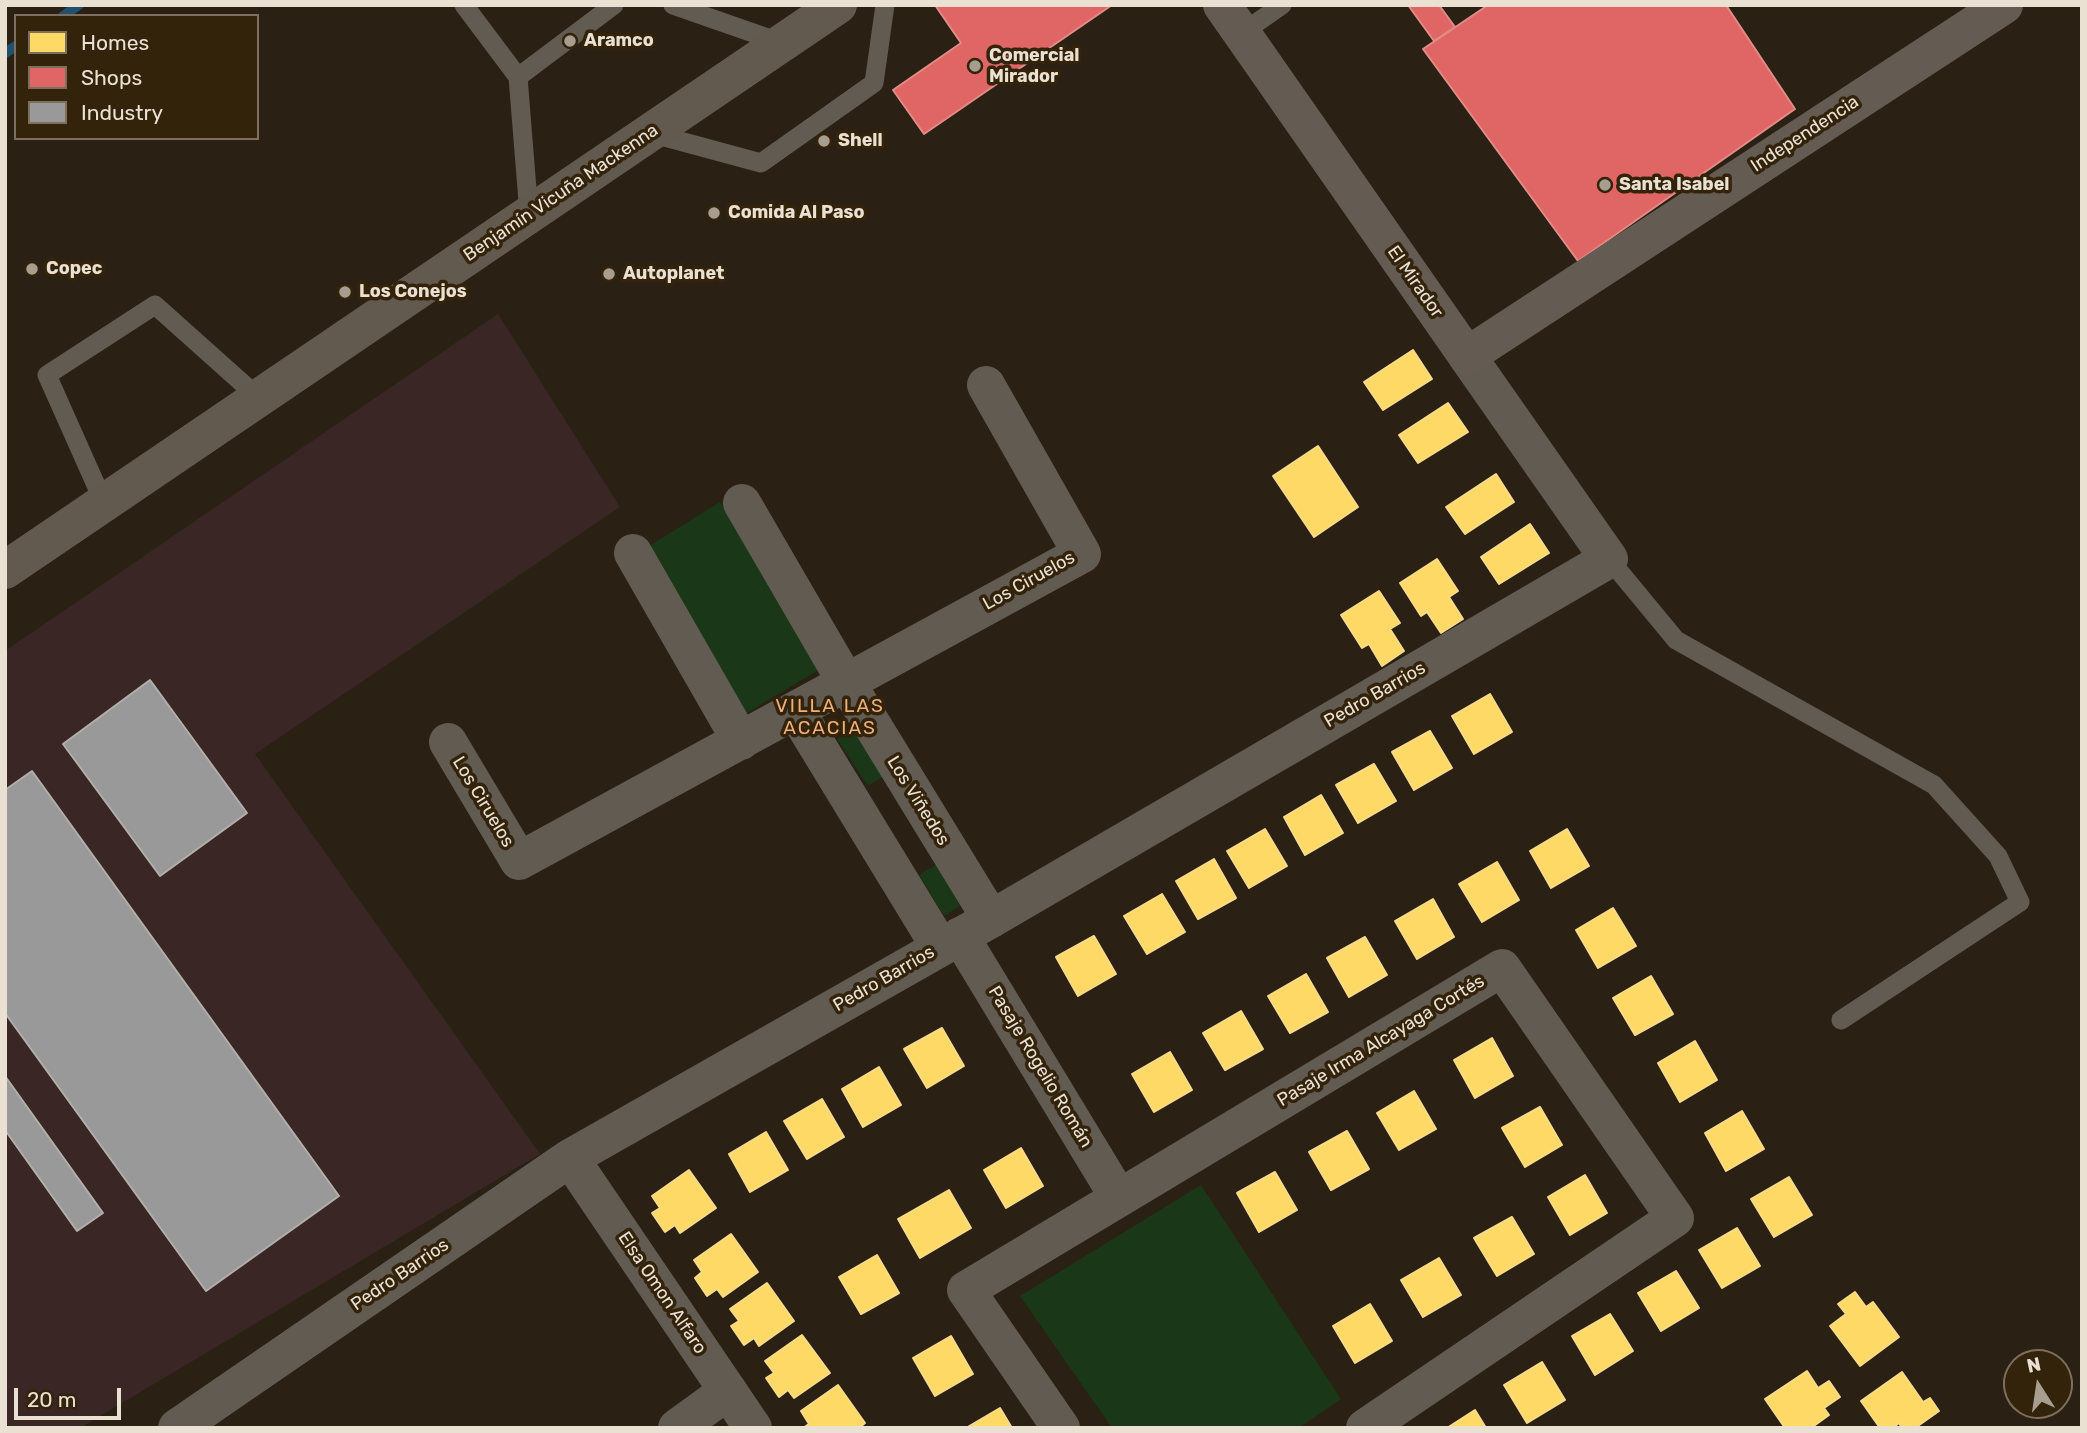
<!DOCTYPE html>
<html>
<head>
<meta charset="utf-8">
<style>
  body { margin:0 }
  #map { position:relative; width:2087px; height:1433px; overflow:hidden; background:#2a2114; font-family:Rubik,sans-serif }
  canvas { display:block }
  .frame { position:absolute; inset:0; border:7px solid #ebe1d3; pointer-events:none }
  .legend { position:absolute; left:14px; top:14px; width:245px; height:126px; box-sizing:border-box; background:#33230b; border:2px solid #7d6f5b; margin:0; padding:9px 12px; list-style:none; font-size:21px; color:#ebe1d3 }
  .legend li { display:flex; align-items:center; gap:14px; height:35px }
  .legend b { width:35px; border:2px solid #7d6f5b }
  .north { position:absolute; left:2003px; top:1349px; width:70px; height:70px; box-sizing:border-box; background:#33230b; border:2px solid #7d6f5b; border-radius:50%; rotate:348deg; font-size:19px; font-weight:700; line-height:28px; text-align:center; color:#ebe1d3 }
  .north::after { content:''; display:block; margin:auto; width:24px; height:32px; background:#a79e90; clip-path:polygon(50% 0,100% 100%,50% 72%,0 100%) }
  .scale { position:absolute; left:14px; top:1388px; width:107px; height:32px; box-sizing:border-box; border:4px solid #ebe1d3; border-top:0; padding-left:9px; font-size:21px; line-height:24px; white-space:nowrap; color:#ebe1d3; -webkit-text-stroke:5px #33230b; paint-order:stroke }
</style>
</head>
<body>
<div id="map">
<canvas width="2087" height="1433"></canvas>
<div class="frame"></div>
<ul class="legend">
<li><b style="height:19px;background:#ffd966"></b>Homes</li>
<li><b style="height:19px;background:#e06666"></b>Shops</li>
<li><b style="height:19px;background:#999"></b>Industry</li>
</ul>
<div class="north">N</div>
<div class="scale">20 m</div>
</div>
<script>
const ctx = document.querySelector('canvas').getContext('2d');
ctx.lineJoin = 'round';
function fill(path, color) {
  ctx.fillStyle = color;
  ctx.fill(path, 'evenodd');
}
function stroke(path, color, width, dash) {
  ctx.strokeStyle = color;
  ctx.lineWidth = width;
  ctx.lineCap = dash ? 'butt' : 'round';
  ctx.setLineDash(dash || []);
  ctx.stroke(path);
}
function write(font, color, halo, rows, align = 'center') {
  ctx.font = font + ' Rubik,sans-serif';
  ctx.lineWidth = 7;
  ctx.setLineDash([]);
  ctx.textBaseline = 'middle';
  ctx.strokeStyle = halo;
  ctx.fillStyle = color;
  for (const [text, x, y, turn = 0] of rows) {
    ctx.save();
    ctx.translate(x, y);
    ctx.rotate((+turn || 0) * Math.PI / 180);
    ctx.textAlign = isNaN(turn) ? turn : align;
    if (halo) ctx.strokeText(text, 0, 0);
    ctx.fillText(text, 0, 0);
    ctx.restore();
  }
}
fill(new Path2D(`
  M498,314L620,507L255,754L540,1154L80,1428H5V651Z`), '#3a2725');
fill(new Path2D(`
  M720,502L822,668L745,714L646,548Z
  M854,728L884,776L868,786L837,739Z
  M937,864L960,906L944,916L919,875Z
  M1201,1185L1341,1399L1299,1428H1112L1020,1296Z`), '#1a3717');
const homes = new Path2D(`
  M1413,350L1432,379L1383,410L1364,382Z
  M1448,403L1468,432L1418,463L1399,435Z
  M1318,446L1358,507L1314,537L1273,476Z
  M1496,474L1514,502L1465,534L1446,507Z
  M1530,524L1549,553L1499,584L1481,557Z
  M1437,559L1458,591L1449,597L1463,619L1441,633L1427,612L1421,616L1400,583Z
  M1379,591L1400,623L1390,629L1404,651L1382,666L1369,644L1362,648L1341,615Z
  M1490,694L1512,732L1474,754L1452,716Z
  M1430,731L1452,768L1414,790L1392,752Z
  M1374,764L1396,801L1358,823L1336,785Z
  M1321,795L1343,833L1305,855L1284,817Z
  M1265,829L1287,866L1249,888L1227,851Z
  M1567,829L1589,866L1551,888L1530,851Z
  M1214,859L1236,898L1198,919L1176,881Z
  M1497,862L1519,900L1482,922L1459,884Z
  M1162,894L1185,932L1147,954L1124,916Z
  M1433,899L1454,937L1417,959L1395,921Z
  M1613,908L1636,946L1598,968L1576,930Z
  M1094,936L1116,974L1078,996L1056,957Z
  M1365,937L1387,975L1349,997L1327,958Z
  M1306,974L1328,1012L1290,1033L1268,996Z
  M1651,976L1673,1014L1635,1035L1613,998Z
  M1241,1011L1263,1049L1225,1070L1203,1033Z
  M942,1028L964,1066L927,1088L904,1049Z
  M1492,1038L1513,1076L1475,1098L1454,1060Z
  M1695,1041L1717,1080L1680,1102L1658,1063Z
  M1170,1052L1192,1090L1154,1112L1132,1074Z
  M879,1067L901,1105L863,1127L842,1089Z
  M1414,1091L1436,1129L1399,1150L1377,1113Z
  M822,1099L844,1137L807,1159L784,1121Z
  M1540,1107L1562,1145L1525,1167L1502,1128Z
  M1742,1111L1764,1149L1726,1171L1705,1133Z
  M1347,1131L1369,1169L1331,1190L1309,1152Z
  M766,1132L788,1170L750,1192L729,1154Z
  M1021,1148L1043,1186L1006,1208L984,1170Z
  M689,1170L716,1208L680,1233L675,1225L665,1232L652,1213L660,1208L652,1196Z
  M1275,1172L1297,1210L1259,1232L1237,1193Z
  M1585,1175L1607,1213L1570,1235L1548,1197Z
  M1789,1177L1812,1215L1774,1237L1751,1199Z
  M949,1190L971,1228L920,1258L898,1219Z
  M1512,1217L1534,1254L1497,1276L1474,1238Z
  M1737,1228L1760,1266L1722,1288L1699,1250Z
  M731,1234L758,1272L723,1297L717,1289L707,1296L695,1278L702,1272L694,1260Z
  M877,1255L899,1293L861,1314L839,1277Z
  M1439,1258L1461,1295L1423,1317L1401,1280Z
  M1676,1271L1699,1308L1661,1331L1638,1293Z
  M767,1283L794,1321L759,1346L754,1338L744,1345L731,1326L739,1321L730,1309Z
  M1855,1292L1866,1307L1873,1302L1899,1337L1860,1366L1830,1326L1846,1314L1838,1304Z
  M1370,1304L1392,1341L1355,1363L1333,1326Z
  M1610,1314L1633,1351L1595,1375L1572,1336Z
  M802,1335L830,1373L794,1398L788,1390L779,1397L766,1378L774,1373L765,1361Z
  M951,1336L973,1374L935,1396L913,1358Z
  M1542,1362L1565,1400L1527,1423L1504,1385Z
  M1807,1371L1818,1388L1829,1381L1840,1397L1824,1408L1829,1415L1811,1428H1785L1765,1399Z
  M1902,1372L1923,1402L1930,1398L1939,1411L1915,1428H1902L1899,1423L1893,1428H1880L1861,1401Z
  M838,1385L865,1423L859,1428H803L809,1424L801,1411Z
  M1000,1408L1012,1428H966Z
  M1475,1410L1486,1428H1447Z`);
fill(homes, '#ffd966');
stroke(homes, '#f9db87', 2);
const shops = new Path2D(`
  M935,5H1112L924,134L893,90L961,43Z
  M1408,5H1439L1455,27L1434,41Z
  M1488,5H1726L1795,109L1578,261L1423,49Z`);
fill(shops, '#e06666');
stroke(shops, '#e38b87', 2);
const industry = new Path2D(`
  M150,680L247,813L160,876L63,744Z
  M32,771L339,1196L206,1291L5,1013V790Z
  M5,1076L103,1213L77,1231L5,1130Z`);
fill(industry, '#999');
stroke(industry, '#b2afaa', 2);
stroke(new Path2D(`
  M63,16L79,5
  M5,53L16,46`), '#205270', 10);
stroke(new Path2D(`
  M464,5L518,77
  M673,5L782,43
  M1242,33L1282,5
  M650,133L761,163L874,83L885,5
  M529,214L518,77L614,5
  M104,503L47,375L155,305L259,398
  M1609,559L1676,640L1934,785L1998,856L2020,902L1841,1020`), '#615b52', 19);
stroke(new Path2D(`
  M742,503L846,682L991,919
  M633,553L741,741
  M796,711L940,947
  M448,742L519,861L1082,554L986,385
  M960,936L1119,1198
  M677,1428L728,1391
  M1061,1428L966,1290L1502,968L1675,1218L1365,1428`), '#615b52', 38);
stroke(new Path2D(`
  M570,1158L753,1428
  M177,1428L570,1158L991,919L1609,559L1467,356`), '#615b52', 38);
stroke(new Path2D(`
  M1222,5L1467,356L2004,5`), '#645c52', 38);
stroke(new Path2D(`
  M5,570L838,5`), '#625a4f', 38);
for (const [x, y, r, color] of [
  [570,41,7,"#a79e90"],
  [975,66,7,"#a79e90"],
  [824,141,7,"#a79e90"],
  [1605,185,7,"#a79e90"],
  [714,213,7,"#a79e90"],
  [32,269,7,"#a79e90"],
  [609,274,7,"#a79e90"],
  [345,292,7,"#a79e90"]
]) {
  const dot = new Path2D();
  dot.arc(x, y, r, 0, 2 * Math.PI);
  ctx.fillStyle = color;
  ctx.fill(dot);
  stroke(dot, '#33230b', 2.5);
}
write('bold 18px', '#ebe1d3', '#33230b', [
  ["Aramco",584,41],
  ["Comercial",989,56],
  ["Mirador",989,77],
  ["Shell",838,141],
  ["Santa Isabel",1619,185],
  ["Comida Al Paso",728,213],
  ["Copec",46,269],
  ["Autoplanet",623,274],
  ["Los Conejos",359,292]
], 'left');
write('18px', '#ebe1d3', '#33230b', [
  ["Independencia",1805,134,-33],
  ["Benjamín Vicuña Mackenna",561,193,-34],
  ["El Mirador",1415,282,55],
  ["Los Ciruelos",1029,581,-29],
  ["Pedro Barrios",1375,695,-30],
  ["Los Viñedos",918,801,58],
  ["Los Ciruelos",483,802,59],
  ["Pedro Barrios",884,979,-30],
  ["Pasaje Irma Alcayaga Cortés",1381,1041,-31],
  ["Pasaje Rogelio Román",1040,1067,59],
  ["Pedro Barrios",400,1275,-34],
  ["Elsa Omon Alfaro",662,1293,56]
]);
ctx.letterSpacing = '2px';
write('19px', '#eeb07b', '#33230b', [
  ["VILLA LAS",830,707],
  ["ACACIAS",830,729]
]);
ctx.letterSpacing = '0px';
</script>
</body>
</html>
